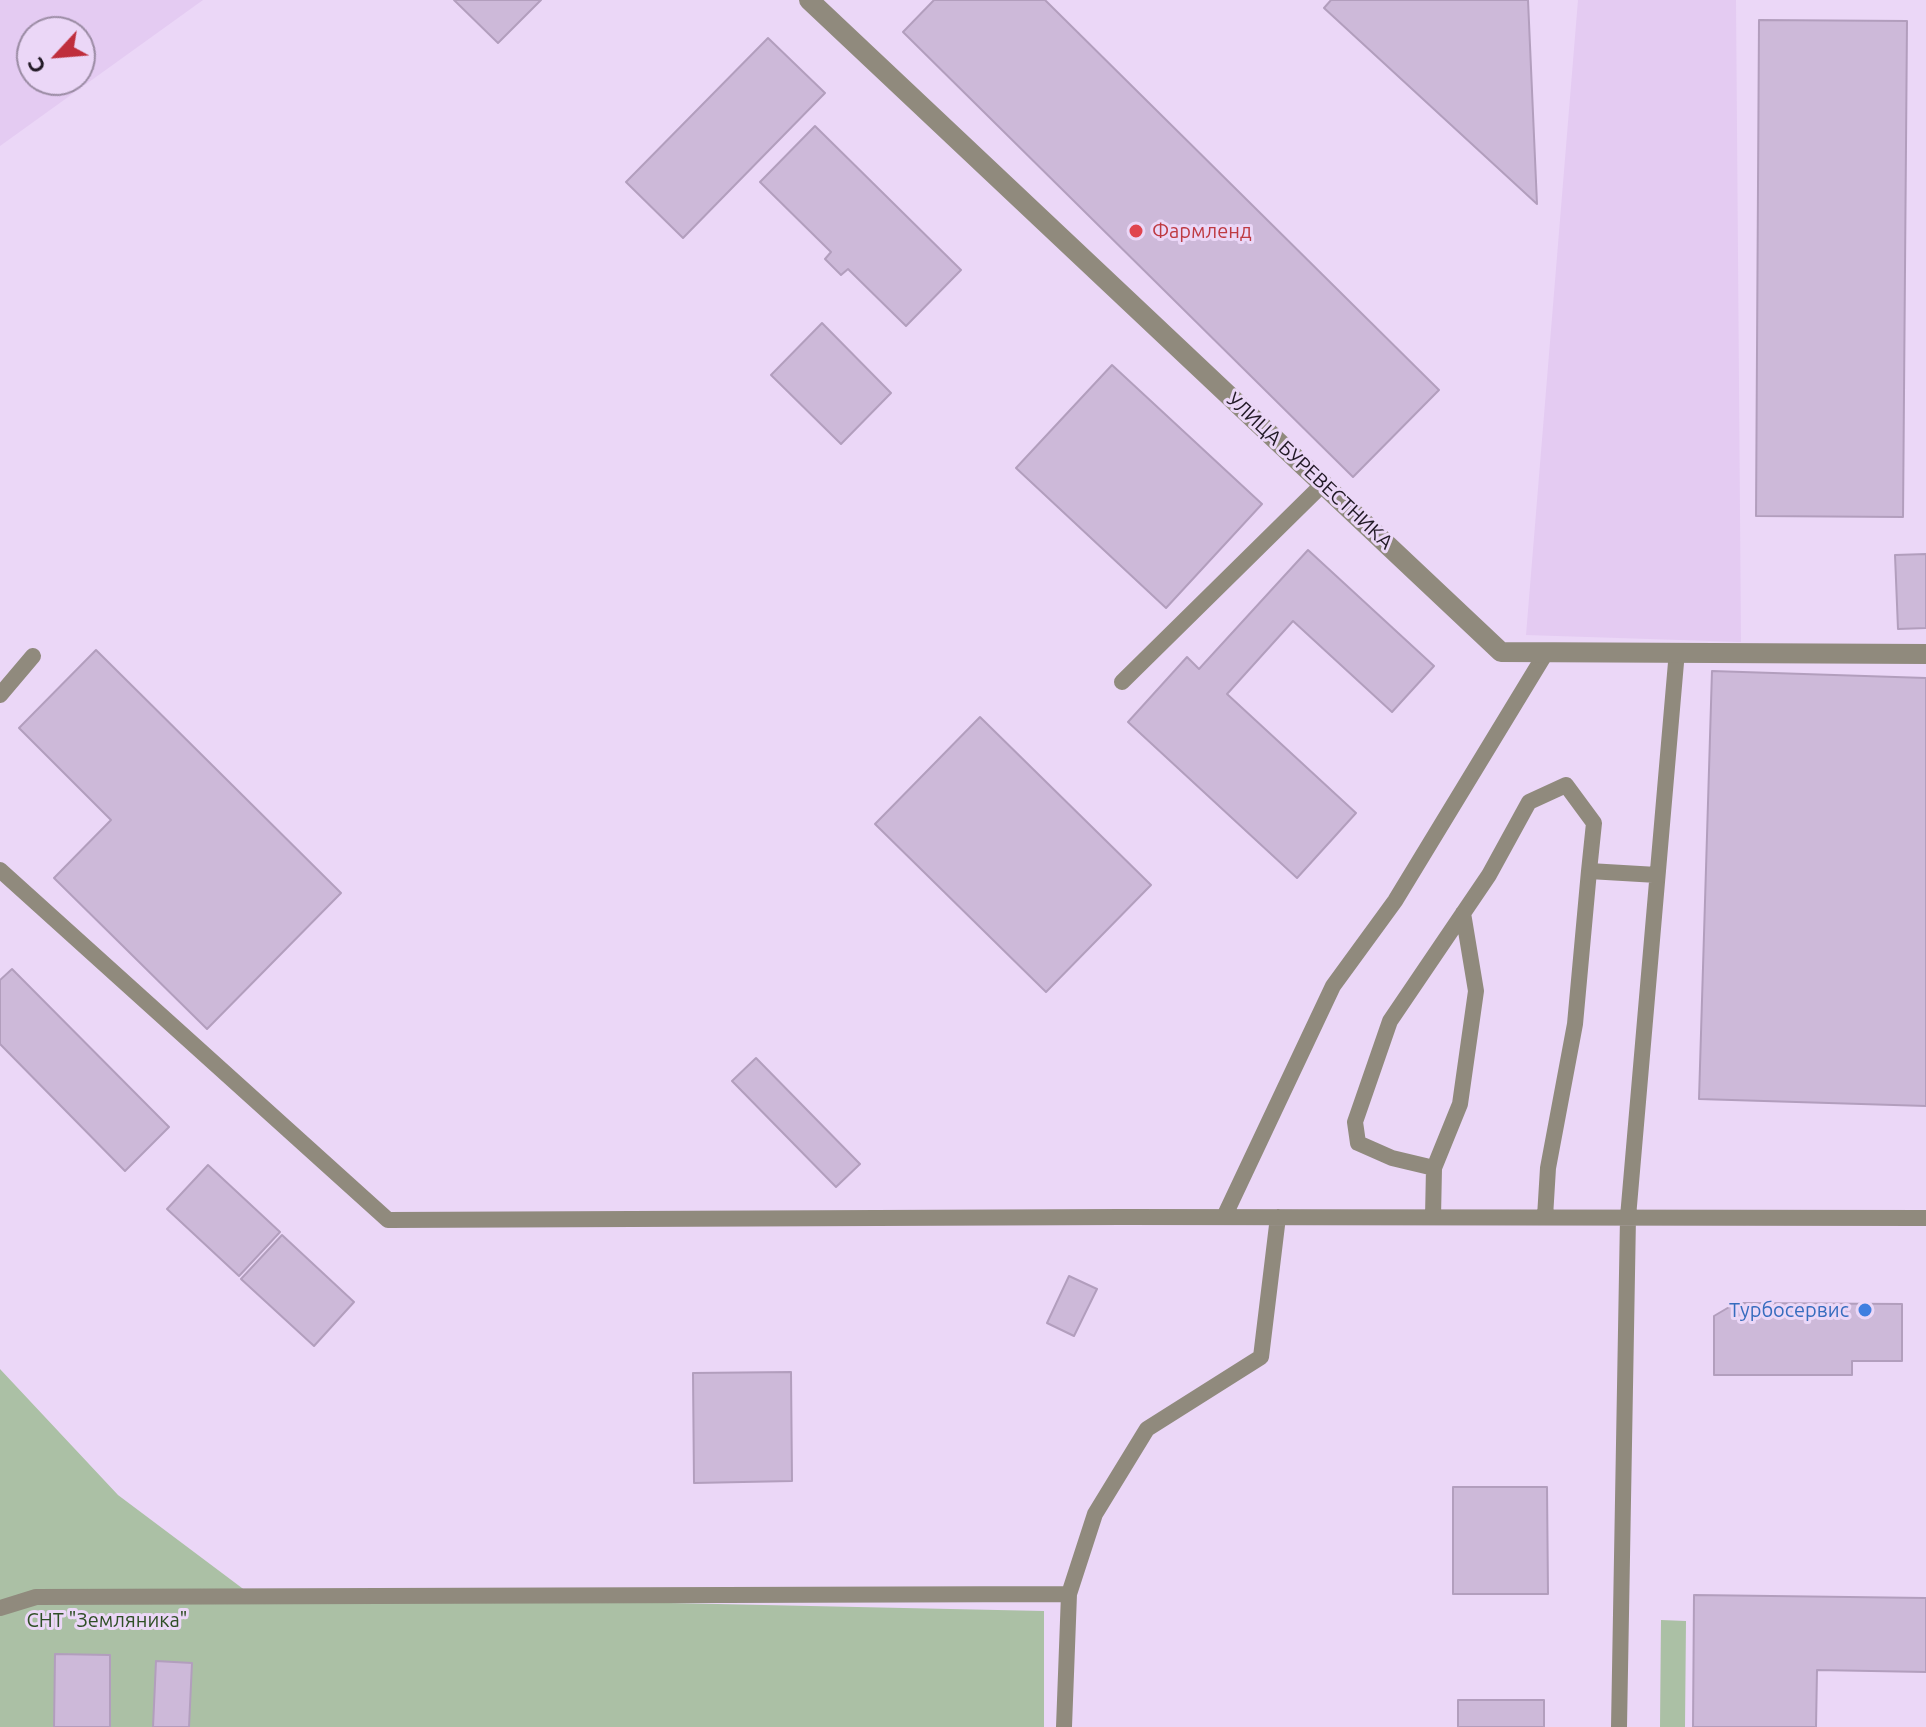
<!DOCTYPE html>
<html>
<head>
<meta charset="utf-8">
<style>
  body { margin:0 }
  #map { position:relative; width:1926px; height:1727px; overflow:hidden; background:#ebd7f7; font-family:Ubuntu,sans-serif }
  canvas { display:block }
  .north { position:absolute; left:16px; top:16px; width:80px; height:80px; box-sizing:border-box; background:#ebd7f7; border:2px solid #9a8ba3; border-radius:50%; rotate:244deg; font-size:22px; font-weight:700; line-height:32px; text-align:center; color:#211925 }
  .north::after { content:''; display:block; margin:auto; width:28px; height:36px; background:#bf2e3c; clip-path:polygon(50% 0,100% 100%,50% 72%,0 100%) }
</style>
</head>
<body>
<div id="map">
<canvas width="1926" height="1727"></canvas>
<div class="north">С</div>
</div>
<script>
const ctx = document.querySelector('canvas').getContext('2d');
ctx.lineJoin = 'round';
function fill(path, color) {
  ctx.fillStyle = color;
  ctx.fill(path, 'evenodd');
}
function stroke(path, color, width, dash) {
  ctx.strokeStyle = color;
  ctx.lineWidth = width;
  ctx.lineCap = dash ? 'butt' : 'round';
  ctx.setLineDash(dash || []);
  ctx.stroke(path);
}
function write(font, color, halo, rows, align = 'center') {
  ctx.font = font + ' Ubuntu,sans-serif';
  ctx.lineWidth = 6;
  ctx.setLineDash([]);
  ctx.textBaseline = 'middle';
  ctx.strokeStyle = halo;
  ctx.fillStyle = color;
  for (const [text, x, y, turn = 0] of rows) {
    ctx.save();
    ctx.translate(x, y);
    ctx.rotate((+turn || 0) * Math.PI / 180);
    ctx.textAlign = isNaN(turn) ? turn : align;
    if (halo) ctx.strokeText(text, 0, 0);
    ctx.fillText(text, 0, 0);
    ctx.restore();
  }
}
fill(new Path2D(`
  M0,0H203L0,146ZM80,32V80H32V32Z
  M1578,0H1736L1741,642L1526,635Z`), '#e4cbf2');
fill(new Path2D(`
  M0,1369L118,1495L250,1594L1044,1611V1727H0Z
  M1661,1620L1686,1621L1685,1727H1660Z`), '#abc0a5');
const building = new Path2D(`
  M454,0H541L498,43Z
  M934,0H1045L1439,390L1353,477L903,32Z
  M1331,0H1528L1537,204L1324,8Z
  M1759,20L1907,21L1903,517L1756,516Z
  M768,38L825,93L683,238L626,182Z
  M815,126L961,270L906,326L848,269L841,275L825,259L831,252L760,182Z
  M822,323L891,393L841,444L771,375Z
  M1112,365L1262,504L1166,608L1016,468Z
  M1308,550L1434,666L1392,712L1293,621L1227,694L1356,813L1297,878L1128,722L1187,657L1199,669Z
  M1926,554V628L1898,629L1895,555Z
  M96,650L341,893L207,1029L54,878L111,820L19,728Z
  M1712,671L1926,678V1106L1699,1099Z
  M980,717L1151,885L1046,992L875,824Z
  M12,969L169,1127L125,1171L0,1044V980Z
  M756,1058L860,1164L836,1187L732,1081Z
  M208,1165L280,1232L239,1276L167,1209Z
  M282,1235L354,1302L314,1346L241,1279Z
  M1069,1276L1097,1289L1074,1336L1047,1323Z
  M1736,1303L1902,1304V1361H1852V1375H1714V1316Z
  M791,1372L792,1481L694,1483L693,1373Z
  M1453,1487H1547L1548,1594H1453Z
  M1694,1595L1926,1598V1672L1817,1670L1816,1727H1693Z
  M55,1654L110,1655V1727H54Z
  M156,1661L192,1663L189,1727H153Z
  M1458,1700H1544V1727H1458Z`);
fill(building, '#cdb9d9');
stroke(building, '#b29ebd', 2);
stroke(new Path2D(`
  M1122,682L1323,484
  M0,695L33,656
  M0,870L388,1220L1121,1217L1926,1218
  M1434,1168L1460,1104L1476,991L1463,913
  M1224,1217L1333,986L1395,901L1547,651
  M1433,1217L1434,1168L1392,1158L1358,1143L1355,1122L1390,1021L1489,875L1529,802L1566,785L1594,823L1589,871L1657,875
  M1545,1217L1548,1168L1575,1024L1589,871
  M0,1608L36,1597L1069,1594
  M1064,1727L1069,1594L1095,1514L1147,1429L1261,1357L1278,1217
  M1619,1727L1628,1217L1677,651`), '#908a7d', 16);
stroke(new Path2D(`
  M809,0L1501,652L1926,654`), '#908a7d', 20);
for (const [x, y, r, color] of [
  [1136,231,8,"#e0444e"],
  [1865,1310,8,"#3f7fe0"]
]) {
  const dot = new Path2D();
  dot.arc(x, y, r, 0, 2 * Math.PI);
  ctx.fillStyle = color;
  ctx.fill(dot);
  stroke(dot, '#ebd7f7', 3);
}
write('20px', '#be3a42', '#ebd7f7', [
  ["Фармленд",1152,231]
], 'left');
write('20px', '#211925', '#ebd7f7', [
  ["УЛИЦА БУРЕВЕСТНИКА",1310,471,43]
]);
write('20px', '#366cbe', '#ebd7f7', [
  ["Турбосервис",1849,1310]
], 'right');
write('20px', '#2f4f26', '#ebd7f7', [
  ["СНТ \"Земляника\"",107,1620]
]);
</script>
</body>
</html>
